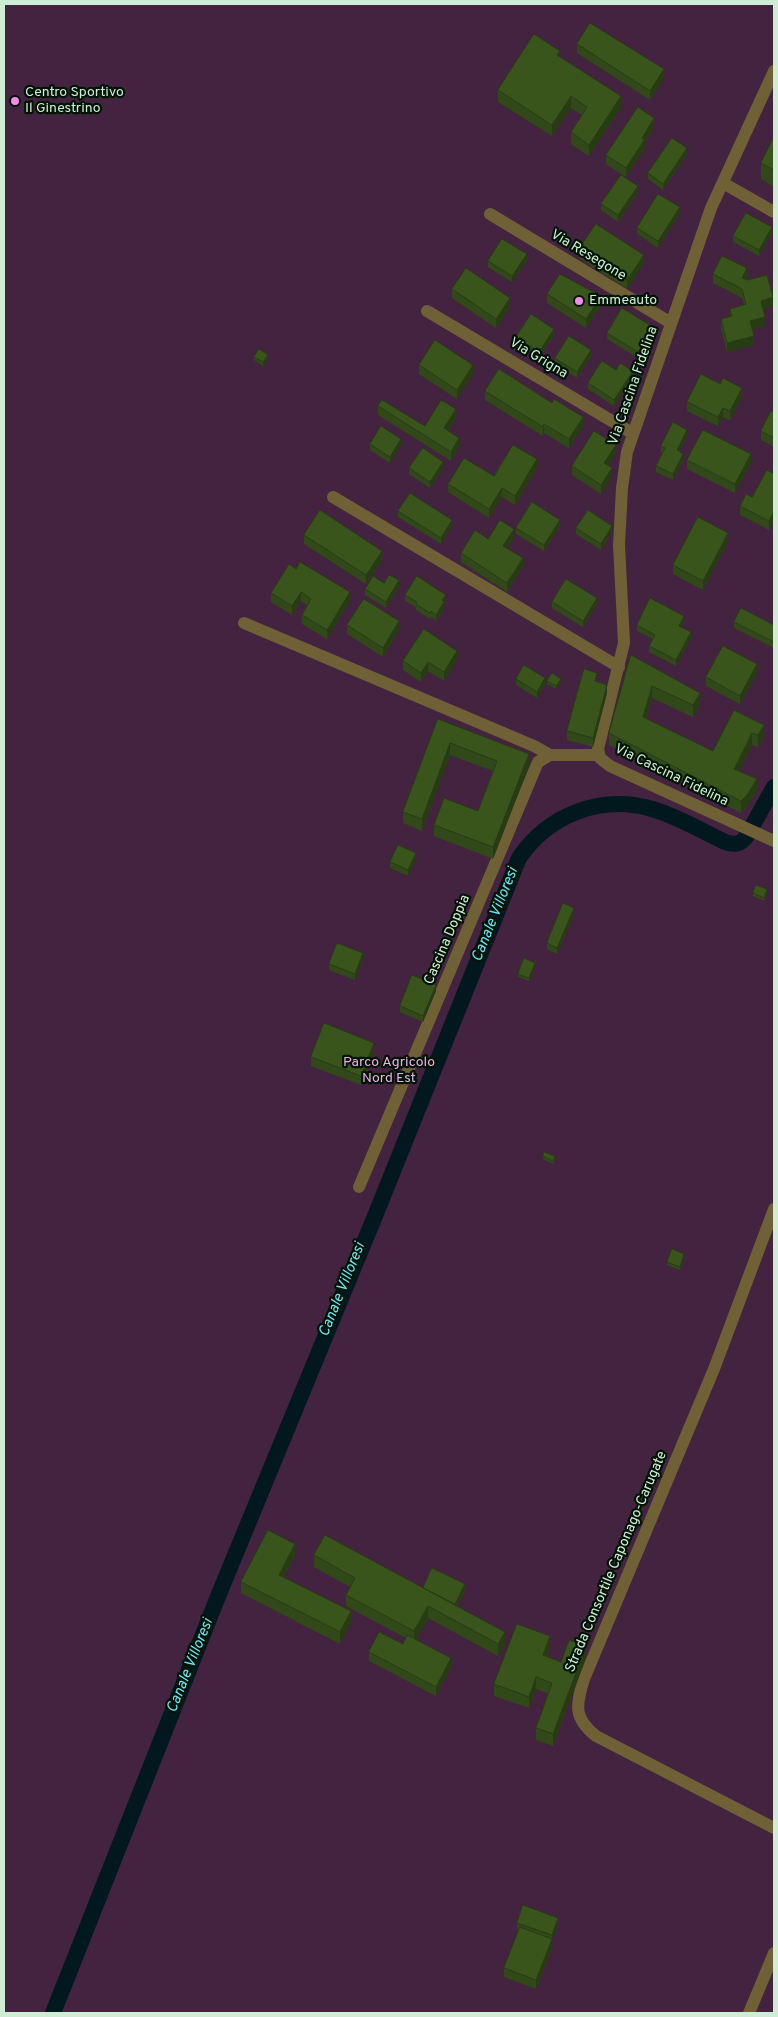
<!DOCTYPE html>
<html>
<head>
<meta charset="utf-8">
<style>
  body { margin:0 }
  #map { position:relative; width:778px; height:2017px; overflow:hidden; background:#002f12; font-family:Overpass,sans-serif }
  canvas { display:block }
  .frame { position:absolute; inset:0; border:5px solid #cfedd5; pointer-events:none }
</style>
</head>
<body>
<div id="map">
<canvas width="778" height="2017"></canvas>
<div class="frame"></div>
</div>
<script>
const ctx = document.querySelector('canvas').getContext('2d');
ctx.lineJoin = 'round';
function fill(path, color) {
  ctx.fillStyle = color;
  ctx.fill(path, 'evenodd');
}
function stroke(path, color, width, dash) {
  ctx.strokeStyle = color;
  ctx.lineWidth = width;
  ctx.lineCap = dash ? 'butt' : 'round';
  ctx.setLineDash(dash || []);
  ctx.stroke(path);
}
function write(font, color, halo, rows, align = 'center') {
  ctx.font = font + ' Overpass,sans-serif';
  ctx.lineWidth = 4.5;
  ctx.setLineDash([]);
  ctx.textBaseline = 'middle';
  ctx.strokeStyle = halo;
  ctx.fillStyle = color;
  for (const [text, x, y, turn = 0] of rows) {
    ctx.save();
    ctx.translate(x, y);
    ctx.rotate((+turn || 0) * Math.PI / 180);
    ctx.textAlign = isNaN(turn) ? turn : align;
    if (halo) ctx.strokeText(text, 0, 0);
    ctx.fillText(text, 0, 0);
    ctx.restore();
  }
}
fill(new Path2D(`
  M4,4H774V2013H4Z`), '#43233f');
stroke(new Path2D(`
  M53,2013L219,1594L375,1216L519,858C548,815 601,794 652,809C677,816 702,831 725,842C734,845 740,845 746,837L774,787`), '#01191e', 16);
stroke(new Path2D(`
  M774,71L711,208L627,452L622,488L619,545L624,643L598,749L600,758L610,766L774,841
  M723,183L774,212
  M490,214L671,323
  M427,311L632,433
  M333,497L619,667
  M244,623L534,746L550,755
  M359,1187L538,762L550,755H599
  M774,1209L714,1369L584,1679C576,1705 573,1718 596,1736L774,1828
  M749,2013L774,1953`), '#6f6036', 12);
fill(new Path2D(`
  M577,44L664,78L650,100L577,53Z
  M560,57L621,108L589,156L571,144V132L582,115L571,108L552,136L498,102V90Z
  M654,127L645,142V148L626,177L606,164V155Z
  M774,137V187L761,179V163Z
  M687,154L663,190L648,179V173Z
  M638,192L618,222L601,210V204Z
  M680,213L658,248L637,234V228Z
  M772,233L759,256L733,242V236Z
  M579,249L644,264L627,289L579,258Z
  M527,260L512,282L488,267V261Z
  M713,274L747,277L746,280L773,306L763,309L765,326L753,329L754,345L727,352L721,328V319L730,317V309L744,305L742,298L713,283Z
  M452,289L510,307L496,328L452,298Z
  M547,294L601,305L586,328L547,303Z
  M607,333H653L638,358L607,339Z
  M554,335L539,358L516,343V337Z
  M591,356L577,378L555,364V358Z
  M254,357L268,358L263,366L254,360Z
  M419,365L473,374L457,399L419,374Z
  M616,370L633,377L614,406L588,389V383Z
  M485,391L583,426L569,448L544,433L543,436L485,400Z
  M742,397L730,420L723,417L718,426L687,411V402Z
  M378,406L425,426L456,418L448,431L459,447L451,461L378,415Z
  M774,412V447L761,440V431Z
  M687,436L679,451L683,460L673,480L656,472V466L663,453L661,452V446Z
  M370,444L401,445L390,463L370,450Z
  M616,454L608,465L612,477L601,494L572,475V466Z
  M687,460L751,463L735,493L687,469Z
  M409,468H443L430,488L409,474Z
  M537,468L515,505L502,497L489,518L448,492V484Z
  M774,474L769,530L740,515V506L752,497Z
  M398,511L452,526L441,544L398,517Z
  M560,526L544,551L516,534V528Z
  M576,528L612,532L601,550L576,534Z
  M304,535L382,560L366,584L304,544Z
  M514,538L507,548L523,567L507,592L461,562V553L488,539Z
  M728,542L703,590L673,574V565Z
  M296,569L350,601L327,639L302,624V615L307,605L301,601L292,615L271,602V593Z
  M384,583L399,586L386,608L365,595V589Z
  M405,595L446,601L444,603V608L436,621L431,617L430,619L416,610V607L405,601Z
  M552,602L597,604L583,627L552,608Z
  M684,622L681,627L691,638L676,666L649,652V646L653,639L637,631V625Z
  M734,622L774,625V648L734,628Z
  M347,625L399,630L383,657L347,634Z
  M631,655L700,704L693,717L652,698L646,719L713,751L734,710L764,736L758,747L752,745L739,771L757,791L747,807L741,813L609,745V733Z
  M457,660L444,681L428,671L421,682L403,670V661Z
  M757,673L740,704L706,686V677Z
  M516,679L545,684L537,698L516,685Z
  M547,681L561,682L556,689L547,684Z
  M597,682L607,693L593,747L567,740V731Z
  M438,719L529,766L493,859L434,836V825L478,811L493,771L450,755L422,831L403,823V812Z
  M416,859L408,876L390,868V862Z
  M767,892L764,901L753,896V893Z
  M574,914L557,954L547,949V943Z
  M363,959L355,980L329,970V964Z
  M535,966L529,981L518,977V974Z
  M436,991L423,1022L400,1012V1006Z
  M374,1052L361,1085L311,1066V1057Z
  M543,1156L555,1159L553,1164L543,1159Z
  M684,1257L680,1270L667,1265V1262Z
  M314,1555L423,1588L465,1590L457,1606L505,1644L498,1656L428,1618L416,1640L451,1667L436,1696L369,1661V1652L403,1644L406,1638L346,1606V1595L350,1587L314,1567Z
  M295,1556L284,1577L351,1623L340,1644L241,1593V1582Z
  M550,1648L547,1657L561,1662L586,1658L553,1746L536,1740V1728L549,1694L536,1689L529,1708L494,1696V1684Z
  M517,1923L558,1924L552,1941V1948L536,1989L504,1977V1968L519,1929H517Z`), '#314918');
fill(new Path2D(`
  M664,69V78L650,100V91Z
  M571,96V108L552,136V125Z
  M621,96V108L589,156V145Z
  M654,118V127L645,142V148L626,177V168L642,138Z
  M687,148V154L663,190V184Z
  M638,186V192L618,222V215Z
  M680,207V213L658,248V241Z
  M772,227V233L759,256V250Z
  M527,254V260L512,282V276Z
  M644,255V264L627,289V280Z
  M747,268V277L742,287V278Z
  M601,296V305L586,328V319Z
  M773,297V306L761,310V301Z
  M510,298V307L496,328V319Z
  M765,317V326L750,330V321Z
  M653,327V333L638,358V352Z
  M554,329V335L539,358V352Z
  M754,336V345L727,352V343Z
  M591,350V356L577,378V372Z
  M268,355V358L263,366V362Z
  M473,365V374L457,399V390Z
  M633,371V377L614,406V400Z
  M742,388V397L730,420V411Z
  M723,408V417L718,426V417Z
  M456,409V418L444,437V428Z
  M583,417V426L569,448V439Z
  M544,424V433L543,436V427Z
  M687,430V436L677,456V450Z
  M459,438V447L451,461V452Z
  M401,439V445L390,463V457Z
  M616,445V454L604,472V463Z
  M683,454V460L673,480V474Z
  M751,454V463L735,493V484Z
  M537,459V468L515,505V496Z
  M443,462V468L430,488V482Z
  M612,468V477L601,494V485Z
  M502,488V497L489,518V509Z
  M774,511V520L769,530V521Z
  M452,520V526L441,544V538Z
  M560,520V526L544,551V545Z
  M612,526V532L601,550V544Z
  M514,529V538L503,554V546Z
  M728,533V542L703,590V581Z
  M382,551V560L366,584V575Z
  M523,558V567L507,592V583Z
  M399,580V586L386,608V602Z
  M301,592V601L292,615V606Z
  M350,592V601L327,639V630Z
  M446,595L444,608L436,621V615L442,600Z
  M597,598V604L583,627V621Z
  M684,616V622L679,632V626Z
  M399,621V630L383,657V648Z
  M691,632V638L676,666V660Z
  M457,651V660L444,681V672Z
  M428,662V671L421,682V673Z
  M757,664V673L740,704V696Z
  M545,678V684L537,698V692Z
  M561,679V682L556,689V686Z
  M607,685V693L593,747V738Z
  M652,686V698L643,729V717Z
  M700,693V704L693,717V705Z
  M764,725V736L758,747V735Z
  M752,733V745L734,781V769Z
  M450,743V755L422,831V819Z
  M529,754V766L493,859V847Z
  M757,779V791L747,807L741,813V801Z
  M416,853V859L408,876V870Z
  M574,908V914L557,954V948Z
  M363,953V959L355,980V974Z
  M535,963V966L529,981V978Z
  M436,985V991L423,1022V1016Z
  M374,1043V1052L361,1085V1076Z
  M684,1254V1257L680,1270V1267Z
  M295,1544V1556L279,1586V1575Z
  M465,1584V1590L455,1610V1604Z
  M428,1606V1618L414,1643V1631Z
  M351,1611V1623L340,1644V1632Z
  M505,1632V1644L498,1656V1644Z
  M550,1636V1648L543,1667V1655Z
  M586,1646V1658L553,1746V1734Z
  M451,1658V1667L436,1696V1687Z
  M536,1677V1689L529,1708V1697Z
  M558,1918V1924L552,1941V1935Z
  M552,1939V1948L536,1989V1980Z`), '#283c14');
const building = new Path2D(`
  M590,23L664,69L650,91L577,44Z
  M534,34L560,51L557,55L621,96L589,145L571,132L587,107L571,96L552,125L498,90Z
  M638,107L654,118L642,138L645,139L626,168L606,155Z
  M774,137V170L761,163Z
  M672,138L687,148L663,184L648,173Z
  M621,175L638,186L618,215L601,204Z
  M658,194L680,207L658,241L637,228Z
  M746,213L772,227L759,250L733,236Z
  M596,224L644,255L627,280L579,249Z
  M502,239L527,254L512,276L488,261Z
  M722,256L747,268L742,278L747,280L767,275L773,297L761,301L765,317L750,321L754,336L727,343L721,319L732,316L730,309L746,304L742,289L713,274Z
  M466,268L510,298L496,319L452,289Z
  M560,274L601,296L586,319L547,294Z
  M622,308L653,327L638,352L607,333Z
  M531,314L554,329L539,352L516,337Z
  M569,336L591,350L577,372L555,358Z
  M435,340L473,365L457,390L419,365Z
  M259,349L268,355L263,362L254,357Z
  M602,361L616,370L620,363L633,371L614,400L588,383Z
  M499,369L552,403L554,399L583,417L569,439L544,424L543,427L485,391Z
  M701,374L720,384L723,378L742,388L730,411L723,408L718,417L687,402Z
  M382,400L425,426L441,400L456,409L444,428L459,438L451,452L378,406Z
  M771,411L774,412V438L761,431Z
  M673,422L687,430L677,450L683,454L673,474L656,466L665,448L661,446Z
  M381,426L401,439L390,457L370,444Z
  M703,430L751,454L735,484L687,460Z
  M594,431L616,445L604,463L612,468L601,485L572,466Z
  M513,445L537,459L515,496L502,488L489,509L448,484L464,458L494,476Z
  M423,448L443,462L430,482L409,468Z
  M767,470L774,474V511L769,521L740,506L746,494L752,497Z
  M410,493L452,520L441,538L398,511Z
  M532,502L560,520L544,545L516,528Z
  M320,510L382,551L366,575L304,535Z
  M588,510L612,526L601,544L576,528Z
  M698,517L728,533L703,581L673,565Z
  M500,520L514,529L503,546L523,558L507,583L461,553L475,530L488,539Z
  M300,562L350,592L327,630L302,615L311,599L301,592L292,606L271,593L289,564L296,569Z
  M389,575L399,580L386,602L365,589L373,576L384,583Z
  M417,576L446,595L442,600L444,602L436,615L431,611L430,613L416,604L417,602L405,595Z
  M566,579L597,598L583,621L552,602Z
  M650,598L684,616L679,626L691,632L676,660L649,646L655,635L637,625Z
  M364,599L399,621L383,648L347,625Z
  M741,608L774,625V642L734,622Z
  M424,629L457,651L444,672L428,662L421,673L403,661Z
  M723,646L757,664L740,696L706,677Z
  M631,655L700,693L693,705L652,686L643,717L713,751L734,710L764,725L758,735L752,733L734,769L757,779L747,795L741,801L609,733Z
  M524,665L545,678L537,692L516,679Z
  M584,669L597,673L595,681L607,685L593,738L567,731Z
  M552,673L561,679L556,686L547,681Z
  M438,719L529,754L493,847L434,825L444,798L478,811L497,761L450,743L422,819L403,812Z
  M398,845L416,853L408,870L390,862Z
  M756,885L767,889L764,898L753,893Z
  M563,903L574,908L557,948L547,943Z
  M337,943L363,953L355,974L329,964Z
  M524,958L535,963L529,978L518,974Z
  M412,975L436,985L423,1016L400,1006Z
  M324,1023L374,1043L361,1076L311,1057Z
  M544,1152L555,1156L553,1161L543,1156Z
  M672,1249L684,1254L680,1267L667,1262Z
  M268,1530L295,1544L279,1575L351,1611L340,1632L241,1582Z
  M325,1535L505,1632L498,1644L428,1606L414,1631L346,1595L355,1578L314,1555Z
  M432,1568L465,1584L455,1604L423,1588Z
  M517,1624L550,1636L543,1655L561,1662L569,1640L586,1646L553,1734L536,1728L552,1683L536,1677L529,1697L494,1684Z
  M379,1632L403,1644L407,1635L451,1658L436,1687L369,1652Z
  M523,1905L558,1918L552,1935L517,1923Z
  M520,1927L552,1939L536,1980L504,1968Z`);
fill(building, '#39551c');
stroke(building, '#283c14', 1);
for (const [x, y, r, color] of [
  [15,101,5,"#f788ec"],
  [579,301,5,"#f788ec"]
]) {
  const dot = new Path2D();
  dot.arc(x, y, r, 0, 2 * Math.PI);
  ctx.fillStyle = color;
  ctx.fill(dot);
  stroke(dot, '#001405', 2);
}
write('14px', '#cfedd5', '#001405', [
  ["Centro Sportivo",25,93],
  ["Il Ginestrino",25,109],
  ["Emmeauto",589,301]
], 'left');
write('14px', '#cfedd5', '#001405', [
  ["Via Resegone",588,256,31],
  ["Via Grigna",538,359,31],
  ["Via Cascina Fidelina",634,386,-71],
  ["Via Cascina Fidelina",671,776,26],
  ["Cascina Doppia",448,940,-67],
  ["Strada Consortile Caponago-Carugate",617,1562,-67]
]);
write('14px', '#f2ade9', '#001405', [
  ["Parco Agricolo",389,1063],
  ["Nord Est",389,1079]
]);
write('italic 15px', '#6de4f9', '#001405', [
  ["Canale Villoresi",496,915,-68],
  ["Canale Villoresi",343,1290,-68],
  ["Canale Villoresi",191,1666,-68]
]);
</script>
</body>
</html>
